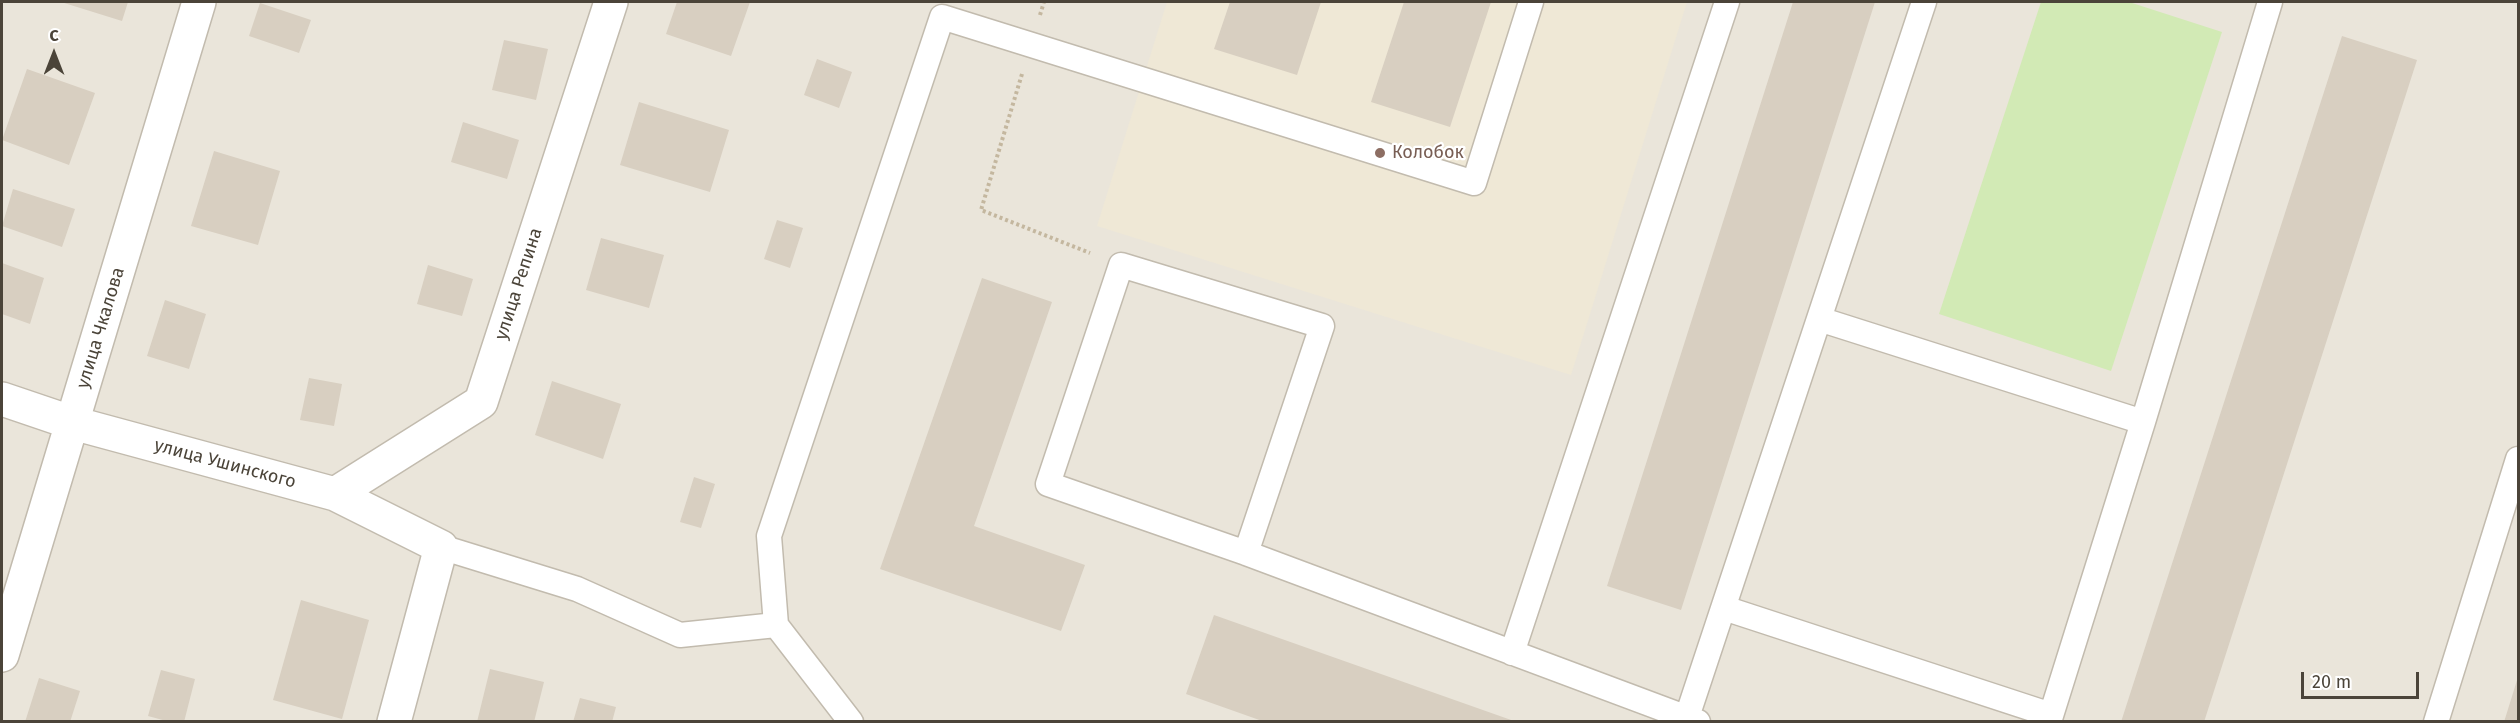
<!DOCTYPE html>
<html>
<head>
<meta charset="utf-8">
<style>
  body { margin:0 }
  #map { position:relative; width:2520px; height:723px; overflow:hidden; background:#f6f3ec; font-family:"Fira Sans",sans-serif }
  canvas { display:block }
  .frame { position:absolute; inset:0; border:3px solid #4b4439; pointer-events:none }
  .north { position:absolute; left:24px; top:24px; width:60px; height:60px; -webkit-text-stroke:4px #fff; paint-order:stroke; rotate:0deg; font-size:16px; font-weight:700; line-height:24px; text-align:center; color:#4b4439 }
  .north::after { content:''; display:block; margin:auto; width:21px; height:27px; background:#4b4439; clip-path:polygon(50% 0,100% 100%,50% 72%,0 100%) }
  .scale { position:absolute; left:2301px; top:672px; width:118px; height:27px; box-sizing:border-box; border:3px solid #4b4439; border-top:0; padding-left:8px; font-size:18px; line-height:21px; white-space:nowrap; color:#4b4439; -webkit-text-stroke:4px #fff; paint-order:stroke }
</style>
</head>
<body>
<div id="map">
<canvas width="2520" height="723"></canvas>
<div class="frame"></div>
<div class="north">С</div>
<div class="scale">20 m</div>
</div>
<script>
const ctx = document.querySelector('canvas').getContext('2d');
ctx.lineJoin = 'round';
function fill(path, color) {
  ctx.fillStyle = color;
  ctx.fill(path, 'evenodd');
}
function stroke(path, color, width, dash) {
  ctx.strokeStyle = color;
  ctx.lineWidth = width;
  ctx.lineCap = dash ? 'butt' : 'round';
  ctx.setLineDash(dash || []);
  ctx.stroke(path);
}
function write(font, color, halo, rows, align = 'center') {
  ctx.font = font + ' "Fira Sans",sans-serif';
  ctx.lineWidth = 4.5;
  ctx.setLineDash([]);
  ctx.textBaseline = 'middle';
  ctx.strokeStyle = halo;
  ctx.fillStyle = color;
  for (const [text, x, y, turn = 0] of rows) {
    ctx.save();
    ctx.translate(x, y);
    ctx.rotate((+turn || 0) * Math.PI / 180);
    ctx.textAlign = isNaN(turn) ? turn : align;
    if (halo) ctx.strokeText(text, 0, 0);
    ctx.fillText(text, 0, 0);
    ctx.restore();
  }
}
fill(new Path2D(`
  M2,2H2518V721H2Z`), '#eae5da');
fill(new Path2D(`
  M1167,2H1687L1571,375L1097,226Z`), '#efe8d6');
fill(new Path2D(`
  M2041,2H2129L2222,32L2111,371L1939,314Z`), '#d2eab5');
fill(new Path2D(`
  M61,2H128L122,21Z
  M677,2H750L731,56L666,34Z
  M1230,2H1321L1297,75L1214,49Z
  M1404,2H1491L1450,127L1371,102Z
  M1793,2H1875L1681,610L1607,586Z
  M260,3L311,20L299,53L249,36Z
  M2342,36L2417,60L2204,722H2121Z
  M504,40L548,49L536,100L492,90Z
  M817,59L852,72L839,108L804,95Z
  M27,69L95,93L69,165L2,140Z
  M639,102L729,130L710,192L620,165Z
  M463,122L519,140L507,179L451,162Z
  M214,151L280,171L258,245L191,226Z
  M13,189L75,209L62,247L2,226Z
  M777,220L803,228L790,268L764,259Z
  M601,238L664,255L649,308L586,290Z
  M2,263L44,278L30,324L2,314Z
  M428,265L473,279L462,316L417,304Z
  M982,278L1052,302L974,526L1085,565L1061,631L880,569Z
  M165,300L206,314L189,369L147,356Z
  M309,378L342,384L334,426L300,420Z
  M552,381L621,404L603,459L535,435Z
  M694,477L715,484L701,528L680,522Z
  M301,600L369,620L342,719L273,700Z
  M1214,615L1514,721V722H1265L1186,694Z
  M490,669L544,682L534,722H477Z
  M161,670L195,679L184,722H170L148,716Z
  M2518,677V722H2504Z
  M39,678L80,691L70,722H25Z
  M580,698L616,707L612,722H573Z`), '#d8cfc1');
const service = new Path2D(`
  M1819,319L2143,422
  M441,547L577,589L680,635L776,625L851,722
  M1246,553L1322,326L1121,265L1048,484L1246,553L1698,722
  M1724,608L2051,715
  M776,625L769,536L942,17L1474,183L1531,2
  M1512,653L1727,2
  M1687,717L1924,2
  M2049,722L2143,422L2270,2
  M2436,722L2518,459`);
const minor = new Path2D(`
  M2,399L73,423L335,494L441,547L394,722
  M335,494L481,402L611,2
  M2,655L199,2`);
stroke(service, '#c2bbae', 27);
stroke(minor, '#c2bbae', 36);
stroke(new Path2D(`
  M1040,15L1044,2
  M1022,74L981,210L1090,253`), '#c4b79f', 4, [3, 3]);
stroke(service, '#fff', 24);
stroke(minor, '#fff', 33);
for (const [x, y, r, color] of [
  [1380,153,6,"#8d6e63"]
]) {
  const dot = new Path2D();
  dot.arc(x, y, r, 0, 2 * Math.PI);
  ctx.fillStyle = color;
  ctx.fill(dot);
  stroke(dot, '#fff', 2);
}
write('18px', '#785e54', '#fff', [
  ["Колобок",1392,153]
], 'left');
write('18px', '#4b4439', '#fff', [
  ["улица Репина",519,284,-72],
  ["улица Чкалова",101,328,-73],
  ["улица Ушинского",225,464,15]
]);
</script>
</body>
</html>
